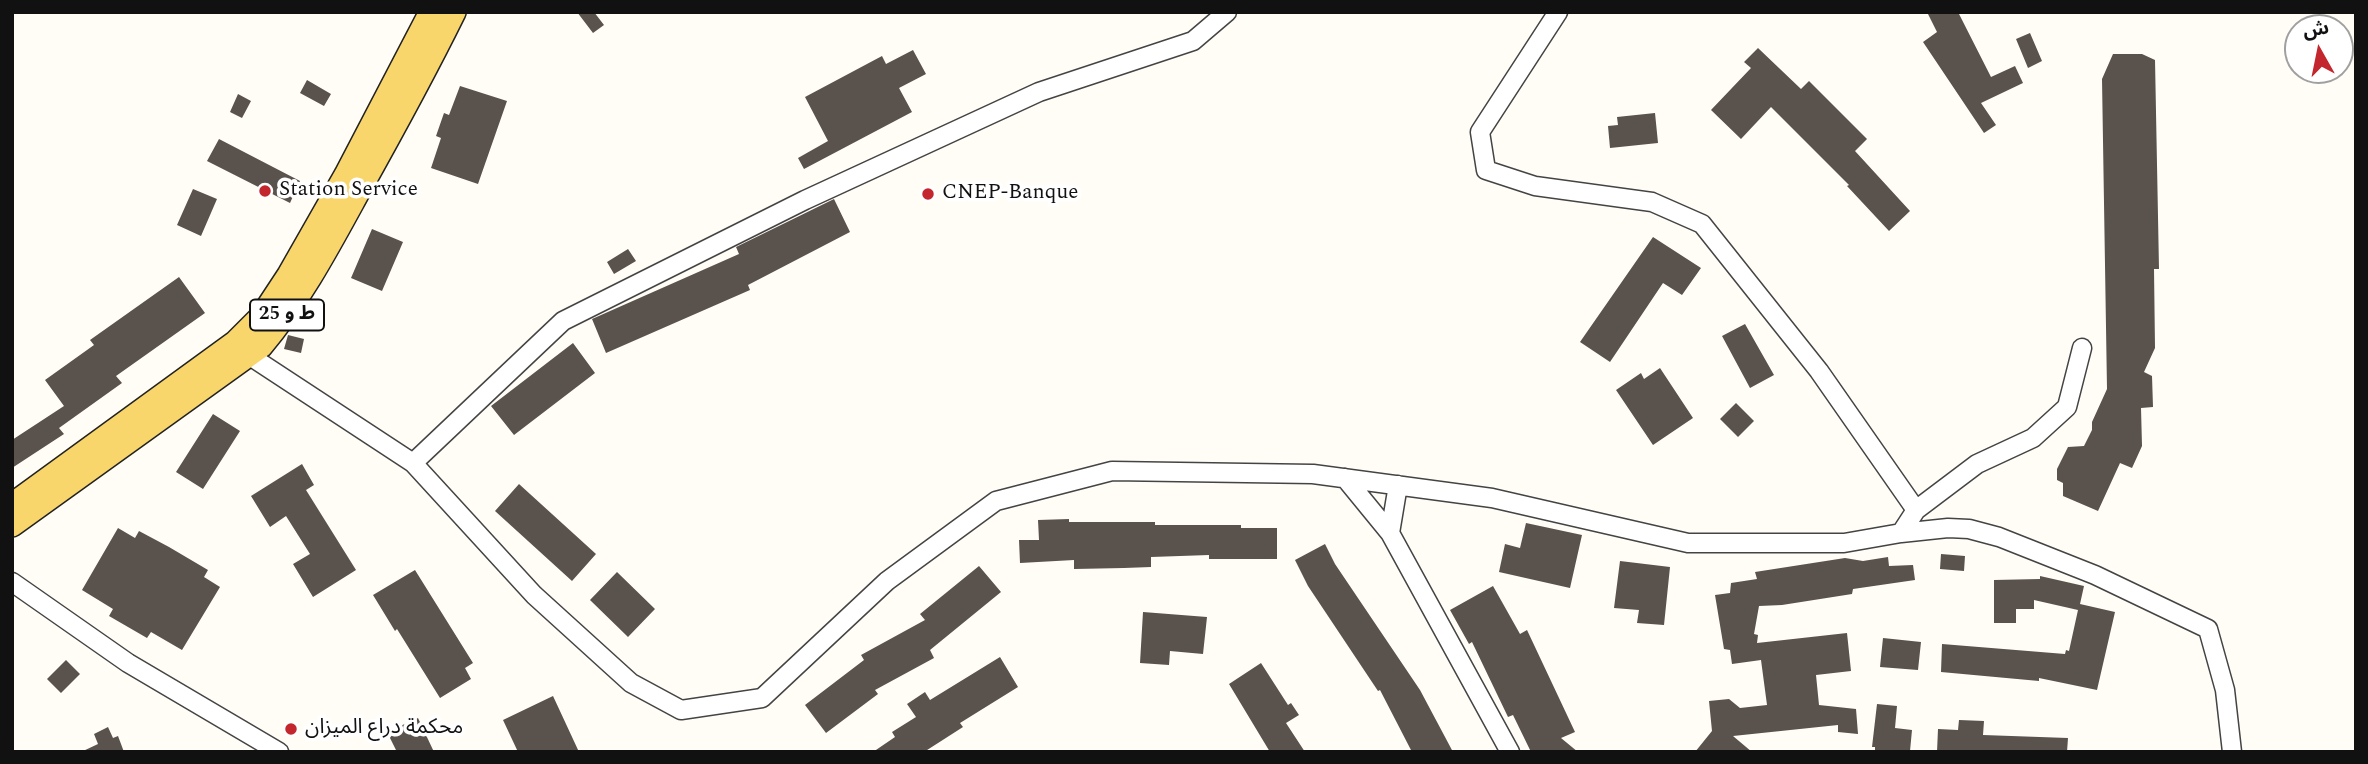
<!DOCTYPE html>
<html>
<head>
<meta charset="utf-8">
<style>
  body { margin:0 }
  #map { position:relative; width:2368px; height:764px; overflow:hidden; background:#fffdf5; font-family:Spectral,"Noto Sans Arabic",serif }
  canvas { display:block }
  .frame { position:absolute; inset:0; border:14px solid #111; pointer-events:none }
  .north { position:absolute; left:2284px; top:14px; width:70px; height:70px; box-sizing:border-box; background:#fff; border:2px solid #a0a0a0; border-radius:50%; rotate:351deg; font-size:19px; font-weight:700; line-height:28px; text-align:center; color:#111 }
  .north::after { content:''; display:block; margin:auto; width:24px; height:32px; background:#c4262e; clip-path:polygon(50% 0,100% 100%,50% 72%,0 100%) }
</style>
</head>
<body>
<div id="map">
<canvas width="2368" height="764"></canvas>
<div class="frame"></div>
<div class="north">ش</div>
</div>
<script>
const ctx = document.querySelector('canvas').getContext('2d');
ctx.lineJoin = 'round';
function fill(path, color) {
  ctx.fillStyle = color;
  ctx.fill(path, 'evenodd');
}
function stroke(path, color, width, dash) {
  ctx.strokeStyle = color;
  ctx.lineWidth = width;
  ctx.lineCap = dash ? 'butt' : 'round';
  ctx.setLineDash(dash || []);
  ctx.stroke(path);
}
function write(font, color, halo, rows, align = 'center') {
  ctx.font = font + ' Spectral,"Noto Sans Arabic",serif';
  ctx.lineWidth = 7;
  ctx.setLineDash([]);
  ctx.textBaseline = 'middle';
  ctx.strokeStyle = halo;
  ctx.fillStyle = color;
  for (const [text, x, y, turn = 0] of rows) {
    ctx.save();
    ctx.translate(x, y);
    ctx.rotate((+turn || 0) * Math.PI / 180);
    ctx.textAlign = isNaN(turn) ? turn : align;
    if (halo) ctx.strokeText(text, 0, 0);
    ctx.fillText(text, 0, 0);
    ctx.restore();
  }
}
fill(new Path2D(`
  M577,12H594L604,25L593,33Z
  M1927,12H1958L1991,77L2015,66L2023,83L1981,103L1996,125L1984,133L1923,42L1937,32Z
  M2030,33L2042,61L2028,68L2016,39Z
  M1758,48L1801,89L1809,81L1867,139L1855,151L1910,211L1889,231L1847,186L1849,185L1771,107L1741,139L1711,110L1751,68L1744,62Z
  M913,50L926,74L899,88L912,112L804,169L798,158L828,141L805,97L882,56L886,64Z
  M2113,54H2142L2155,60L2159,269H2154L2155,348L2144,372L2152,376L2153,407L2141,408L2142,446L2132,468L2120,463L2098,511L2063,496V483L2057,480V469L2068,447L2084,446L2092,430V422L2107,389L2102,79Z
  M307,80L331,94L324,106L300,93Z
  M460,86L507,101L478,184L431,168L441,138L436,136L444,113L449,115Z
  M238,94L251,101L242,118L230,112Z
  M1655,113L1658,143L1610,148L1608,126L1618,125L1617,117Z
  M219,139L300,181L290,203L207,161Z
  M193,189L217,199L201,236L177,225Z
  M834,199L850,232L748,285L750,290L606,353L592,319L739,254L736,247Z
  M372,229L403,242L382,291L351,278Z
  M1653,237L1701,268L1682,295L1663,283L1610,362L1580,342Z
  M628,249L636,261L614,274L607,262Z
  M179,277L205,313L116,376L122,383L59,428L64,434L12,468V440L64,406L45,380L94,345L90,340Z
  M1745,324L1774,375L1750,388L1722,336Z
  M288,335L304,339L301,353L284,349Z
  M573,343L595,373L514,435L491,406Z
  M1660,368L1693,418L1653,445L1616,390L1641,373L1644,379Z
  M1736,403L1754,421L1738,437L1720,419Z
  M213,414L240,431L203,489L176,472Z
  M302,464L314,485L306,490L356,570L313,597L293,564L310,554L286,516L270,527L251,496Z
  M519,484L596,554L572,581L495,511Z
  M1069,519V522H1155V525H1241V528H1277V559H1209V555L1151,557V567L1124,568L1074,569V560L1020,563L1019,540H1039L1038,520Z
  M1526,523L1582,535L1570,588L1499,572L1505,544L1520,548Z
  M118,528L135,538L139,531L169,547L208,570L204,577L220,587L182,650L151,632L147,638L109,616L113,609L82,590Z
  M1325,544L1335,564L1420,690L1453,752H1412L1380,690L1378,691L1308,586L1295,560Z
  M1941,554L1965,556L1964,571L1940,569Z
  M1888,557L1889,566L1913,565L1915,580L1853,589L1852,594L1782,605L1759,606L1754,634L1758,635L1757,643L1847,633L1851,671L1816,675L1819,705L1856,709L1858,734L1838,732V725L1733,736L1752,752H1695L1712,731L1709,701L1729,699L1740,708L1767,705L1761,660L1732,664L1730,650L1724,649L1715,595L1730,593L1731,583L1757,579L1755,572L1845,558L1863,561Z
  M1620,561L1670,567L1664,625L1637,623L1639,610L1614,608Z
  M979,566L1001,592L930,650L934,658L875,690L878,694L826,733L805,705L864,660L861,655L925,620L920,614Z
  M415,570L473,663L465,668L471,679L440,698L397,629L395,631L373,595Z
  M617,572L655,609L628,637L590,600Z
  M2040,576L2084,586L2080,604L2115,612L2097,690L2039,678V681L1941,672L1942,644L2065,654L2066,650L2069,651L2078,610L2034,600V609H2016V623H1994V580L2040,579Z
  M1493,586L1520,634L1527,630L1575,732L1561,738L1578,752H1531L1513,715L1508,717L1472,642L1469,644L1450,610Z
  M1143,612L1207,617L1203,654L1170,651L1169,665L1140,663Z
  M1883,638L1921,642L1918,670L1880,667Z
  M1000,657L1018,687L960,723L963,727L924,752H873L895,737L892,732L916,717L907,704L925,692L930,700Z
  M66,660L80,674L61,693L47,679Z
  M1261,663L1288,705L1291,703L1299,715L1286,723L1305,752H1270L1229,684Z
  M553,696L579,752H518L503,720Z
  M1877,704L1897,706L1895,728L1912,730L1910,751L1875,752V747H1872Z
  M418,718L434,752H397L387,732Z
  M1959,720L1984,721L1983,735L2068,738L2067,752H1937L1938,729L1958,730Z
  M108,727L113,738L118,736L124,752H81L98,744L94,734Z`), '#5a524d');
const minor = new Path2D(`
  M1558,12L1480,132L1486,170L1535,186L1652,202L1702,224L1819,371L1916,510
  M250,356L413,463L563,321L805,200L1039,92L1193,41L1227,12
  M413,463L534,595L631,683L681,710L762,698L887,581L996,501L1112,471L1313,474L1492,498L1688,543H1844L1901,533L1916,510L1977,464L2033,438L2067,407L2082,348
  M1345,478L1390,533L1398,485
  M1390,533L1510,752
  M1901,533L1948,528L1969,529L1999,537L2095,575L2208,629L2225,690L2232,752
  M12,582L128,663L279,752`);
const major = new Path2D(`
  M12,505L236,342L262,316L289,275L346,175L431,12
  M12,525L261,346C300,300 329,245 358,192C391,133 424,73 454,12`);
stroke(minor, '#444', 21);
stroke(major, '#222', 26);
stroke(minor, '#fff', 18);
stroke(major, '#f9d66b', 23);
for (const [x, y, r, color] of [
  [265,191,7,"#c4262e"],
  [928,194,7,"#c4262e"],
  [291,729,7,"#c4262e"]
]) {
  const dot = new Path2D();
  dot.arc(x, y, r, 0, 2 * Math.PI);
  ctx.fillStyle = color;
  ctx.fill(dot);
  stroke(dot, '#fff', 2.5);
}
for (const [x, y, w] of [
  [287,315,74]
]) {
  const box = new Path2D();
  box.roundRect(x - w / 2, y - 15.5, w, 31, 5);
  ctx.fillStyle = '#fff';
  ctx.fill(box);
  stroke(box, '#111', 2);
}
write('bold 19px', '#111', null, [
  ["ط و 25",287,315]
]);
write('21px', '#111', '#fff', [
  ["Station Service",279,191],
  ["CNEP-Banque",942,194],
  ["محكمة دراع الميزان",305,729]
], 'left');
</script>
</body>
</html>
